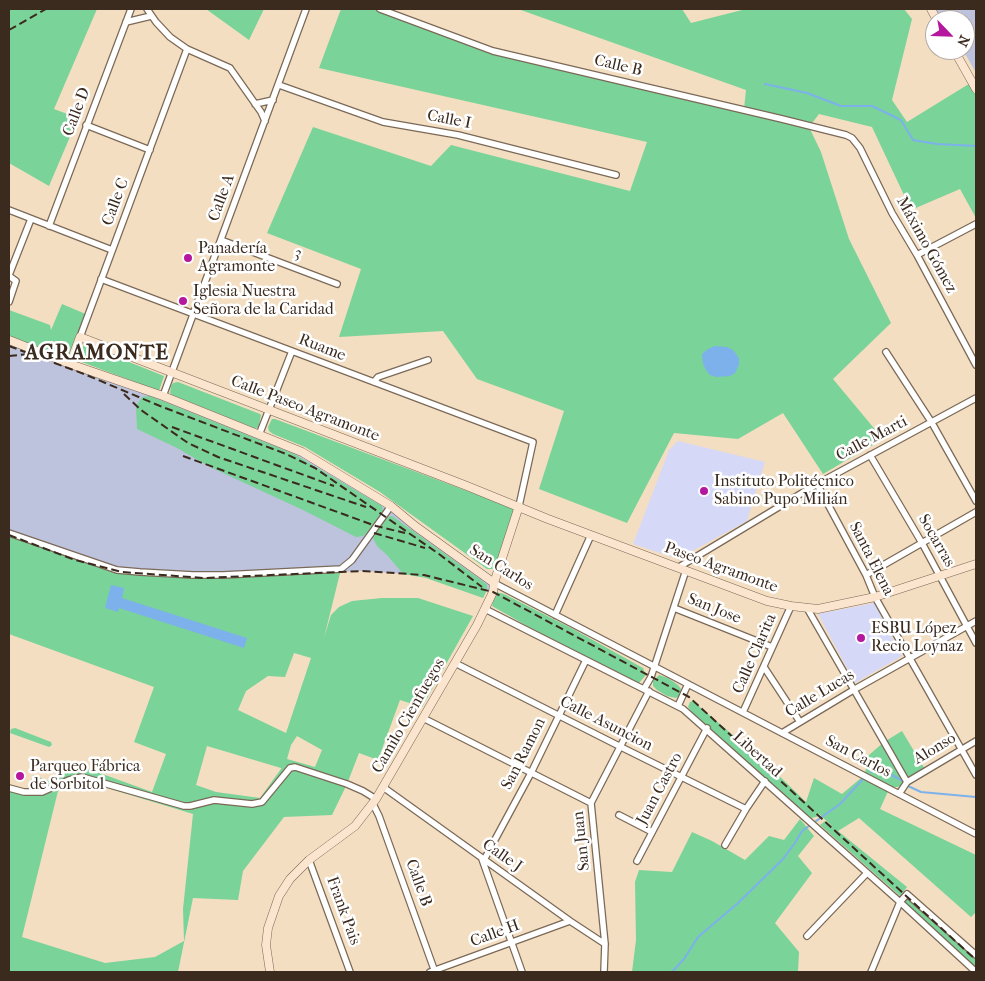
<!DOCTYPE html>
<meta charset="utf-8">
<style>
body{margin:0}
#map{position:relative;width:985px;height:981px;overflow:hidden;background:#f3dec1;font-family:"IM FELL French Canon",serif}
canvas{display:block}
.frame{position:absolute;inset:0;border:10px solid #3b2a1e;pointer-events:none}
.north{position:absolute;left:925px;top:10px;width:50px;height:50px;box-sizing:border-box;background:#fff;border:1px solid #b1aaa5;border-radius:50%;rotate:114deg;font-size:14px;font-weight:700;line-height:20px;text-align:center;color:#3b2a1e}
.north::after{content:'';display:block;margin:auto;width:18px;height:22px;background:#b5179e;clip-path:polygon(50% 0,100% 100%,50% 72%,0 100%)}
</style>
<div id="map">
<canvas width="985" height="981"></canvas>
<div class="frame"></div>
<div class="north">N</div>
</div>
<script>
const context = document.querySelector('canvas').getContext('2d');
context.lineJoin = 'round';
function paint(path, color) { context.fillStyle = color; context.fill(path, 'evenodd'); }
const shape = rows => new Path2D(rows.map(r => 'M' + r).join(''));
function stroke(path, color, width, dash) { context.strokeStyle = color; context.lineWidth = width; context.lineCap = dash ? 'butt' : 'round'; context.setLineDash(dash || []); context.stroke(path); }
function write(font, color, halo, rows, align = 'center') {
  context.font = font + ' "IM FELL French Canon",serif'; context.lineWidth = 5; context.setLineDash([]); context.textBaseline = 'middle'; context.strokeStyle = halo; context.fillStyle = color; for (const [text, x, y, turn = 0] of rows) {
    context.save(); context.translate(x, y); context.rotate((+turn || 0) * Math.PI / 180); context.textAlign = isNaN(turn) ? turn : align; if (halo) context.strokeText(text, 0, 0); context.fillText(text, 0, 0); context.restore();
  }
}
paint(shape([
 [678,441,765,462,747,521,678,559,633,544,669,450],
 [874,603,902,656,855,683,818,614]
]), '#d6d8f8');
paint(shape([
 [931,9,976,9,976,73,963,50,965,50,965,20,946,19,937,20],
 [9,340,302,452,379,498,494,583,493,592,424,575,362,571,204,578,122,572,9,530]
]), '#bec3dd');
paint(shape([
 [9,9,97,9,54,109,78,118,49,186,9,163],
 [206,9,264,9,249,40],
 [341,9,380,9,493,51,744,109,746,90,518,9,682,9,691,23,746,9,904,9,912,19,892,100,907,122,972,82,976,89,976,218,960,189,911,210,872,127,819,114,809,127,821,152,849,239,891,323,833,379,883,439,823,474,783,413,738,439,674,433,627,523,539,489,564,411,477,379,443,331,339,337,361,269,267,233,313,127,431,166,451,145,630,191,647,142,319,68],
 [62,304,88,315,70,364,9,340,9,310,50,325,51,330],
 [84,344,164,376,159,391,79,361],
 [178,382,260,414,261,415,259,425,257,428,254,428,172,395,170,393,171,386,173,383],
 [150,396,294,454,382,506,383,511,371,529,363,536,356,537,303,510,210,467,177,448,137,429,136,406,142,397],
 [272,419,275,419,510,507,514,509,513,512,495,569,487,569,380,492,305,447,273,434,269,431,268,427],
 [392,516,481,580,487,585,487,590,483,598,426,578,403,574,387,555,377,546,373,538,376,533,387,517],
 [9,533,122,572,204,578,341,569,324,638,331,615,339,607,352,601,382,598,418,598,473,616,422,707,400,700,378,760,359,753,347,784,332,815,284,817,243,871,238,900,193,898,178,972,9,972,9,784,27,791,33,775,55,783,64,760,152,792,166,754,134,742,154,687,9,634],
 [294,653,311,658,286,733,238,710,246,691,268,676,285,677],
 [297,736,322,750,315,767,287,759,291,745],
 [207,746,281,768,281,769,260,798,216,792,196,785],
 [84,781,193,814,183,909,184,941,155,957,105,963,22,937,58,791],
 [496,592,504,594,573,629,643,668,646,675,639,683,529,627,492,606],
 [659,675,668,678,678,685,681,689,681,694,676,698,667,696,657,690,653,686,653,681],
 [693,701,769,766,806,802,814,778,842,794,861,778,887,785,865,773,869,755,884,742,902,731,926,771,898,787,890,787,880,809,976,855,976,912,971,917,859,818,838,831,907,887,900,896,820,825,825,821,832,826,818,813,820,816,811,818,694,715,688,707,690,702],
 [15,728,51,742,52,745,49,747,10,733,11,729],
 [800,819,814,836,798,856,812,873,775,923,799,952,798,972,632,972,636,940,635,882,639,870,672,872,692,832,712,841,745,860,769,836,784,840],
 [905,896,976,955,976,972,900,902]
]), '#7ad398');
paint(shape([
 [715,346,727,347,733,350,739,358,739,365,735,373,730,376,716,377,710,375,706,370,703,364,702,354,708,349],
 [111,585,124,588,122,598,247,638,244,648,119,608,118,612,105,608]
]), '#7db1eb');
stroke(shape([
 [765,84,807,93,841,106,872,106,901,120,913,140,937,144,976,146],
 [871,772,880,769,905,782],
 [908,786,921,792,976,797],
 [672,972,684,959,698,937,737,904,783,859,795,843,802,831,840,804,863,779]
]), '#7db1eb', 2);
const street = shape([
 [147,9,156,22,170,37,187,49,230,68,261,112,265,121],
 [380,9,493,51,782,119,846,135,852,138,860,148,892,213,917,255,976,365],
 [126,22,151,16],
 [279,85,383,122,458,135,616,175],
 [255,104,273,100],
 [86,125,150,150],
 [9,210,112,250],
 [49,226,131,9],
 [221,240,337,284],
 [917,255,976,224],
 [9,275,31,219],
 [9,276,16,281,9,302],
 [101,279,533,442,519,506],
 [80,337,187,49],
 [886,352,932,423,976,501],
 [374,382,378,377,428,360],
 [163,396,306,9],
 [259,435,292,351],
 [870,455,922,543,976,643],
 [817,484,866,575,875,597,976,775],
 [9,533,117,570,140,572,193,575,223,575,341,569,352,560,391,506],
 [679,567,817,484,976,398],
 [866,575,976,512],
 [494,583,976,834],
 [674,608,772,647],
 [807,608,907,782],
 [485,609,683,709,900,902,976,972],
 [555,615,591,535],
 [455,663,621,747,746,809],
 [764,667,800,722],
 [644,689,651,677,686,570],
 [678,706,688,684],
 [743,712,791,606],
 [423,718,591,803],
 [782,733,855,689,976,621],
 [383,787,570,921,605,944],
 [9,788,24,792,42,792,69,780,82,777,184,806,190,806,214,800,252,804,262,802,290,768,295,767,347,784,363,791,376,799],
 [899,794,907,782,976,741],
 [373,804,379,816,435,972],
 [619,815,652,832],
 [725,845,746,809,765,781],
 [482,859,522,972],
 [309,860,350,972],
 [484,860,531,773,586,660],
 [637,861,707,728],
 [807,936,867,873],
 [430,972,570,921],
 [604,972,605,944,591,803,649,691],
 [871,972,900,902,907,894,976,955]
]);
const secondary = shape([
 [931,9,937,20],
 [954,50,976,89],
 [9,340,70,364,163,396,302,452,391,506,415,526,494,583],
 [70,364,80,337,467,486,548,519,767,601,791,606,818,609,875,597,976,564],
 [270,972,266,945,268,928,279,896,290,879,309,860,355,826,376,799,477,625,493,592,494,583,519,506]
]);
stroke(street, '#7b6957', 8);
stroke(secondary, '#7b6957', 9);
stroke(street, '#fff', 5.5);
stroke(secondary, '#fce5cf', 8);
stroke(shape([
 [9,30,46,9],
 [9,346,84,374,160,406,286,454,315,468,439,554,482,587],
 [9,356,28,354],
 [124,394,141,410,188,443,218,457,366,507],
 [172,427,334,486],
 [183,456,376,526,405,533],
 [374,533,425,548],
 [9,535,75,560,122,572,204,578,362,571,424,575,493,592,689,697,976,960]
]), '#3b2a1e', 2, [8, 4]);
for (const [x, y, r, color] of [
 [188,258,5,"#b5179e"],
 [183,301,5,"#b5179e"],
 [704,491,5,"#b5179e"],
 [861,638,5,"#b5179e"],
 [20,776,5,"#b5179e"]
]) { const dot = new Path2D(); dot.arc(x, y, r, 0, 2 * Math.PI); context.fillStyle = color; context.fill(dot); stroke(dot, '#fff', 2); }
write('16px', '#3b2a1e', '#fff', [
 ["Calle B",618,66,13],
 ["Calle D",77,112,-69],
 ["Calle I",449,120,11],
 ["Calle A",222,198,-70],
 ["Calle C",116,202,-70],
 ["Máximo Gómez",926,245,61],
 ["3",298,254,20],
 ["Ruame",322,348,21],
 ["Calle Paseo Agramonte",305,409,21],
 ["Calle Marti",872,439,-28],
 ["Socarras",936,541,60],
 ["Santa Elena",871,559,63],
 ["San Carlos",501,568,32],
 ["Paseo Agramonte",721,568,20],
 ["San Jose",714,609,22],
 ["Calle Clarita",755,654,-66],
 ["Calle Lucas",820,694,-31],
 ["Camilo Cienfuegos",409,716,-60],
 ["Calle Asuncion",606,724,27],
 ["Alonso",935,749,-31],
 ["San Ramon",524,754,-63],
 ["Libertad",757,755,42],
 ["San Carlos",858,757,28],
 ["Juan Castro",660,789,-62],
 ["San Juan",582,841,-96],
 ["Calle J",502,856,35],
 ["Calle B",418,883,70],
 ["Frank Pais",343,911,70],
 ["Calle H",495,934,-20]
]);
write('16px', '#3b2a1e', '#fff', [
 ["Panadería",198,249],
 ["Agramonte",198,267],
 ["Iglesia Nuestra",193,292],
 ["Señora de la Caridad",193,310],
 ["Instituto Politécnico",714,482],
 ["Sabino Pupo Milián",714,500],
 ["ESBU López",871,629],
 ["Recio Loynaz",871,647],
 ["Parqueo Fábrica",30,767],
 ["de Sorbitol",30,785]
], 'left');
context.letterSpacing = '1px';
write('bold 21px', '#3b2a1e', '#fff', [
 ["AGRAMONTE",97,354]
]);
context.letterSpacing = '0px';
</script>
